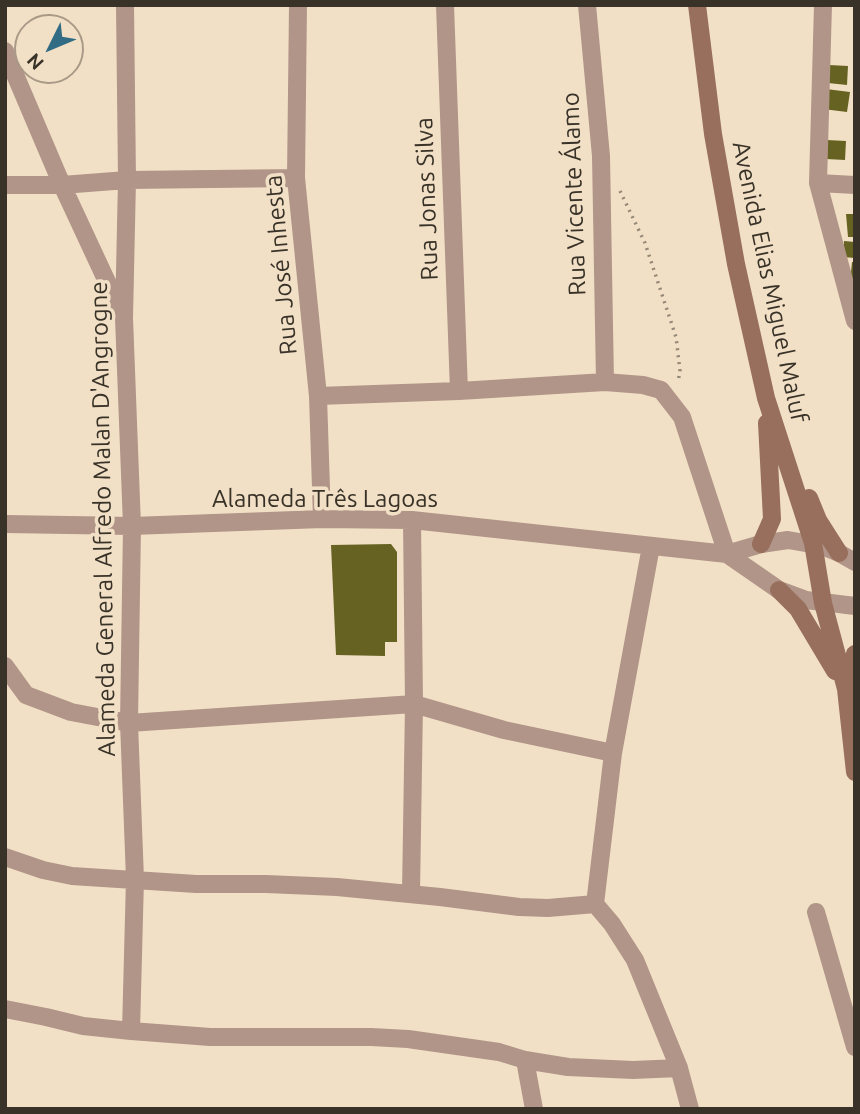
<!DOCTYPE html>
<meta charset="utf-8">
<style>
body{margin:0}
#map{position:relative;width:860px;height:1114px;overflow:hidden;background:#f2e0c6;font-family:Ubuntu,sans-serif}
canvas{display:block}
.frame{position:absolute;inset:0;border:7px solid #393228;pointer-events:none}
.north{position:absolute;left:14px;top:14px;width:70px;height:70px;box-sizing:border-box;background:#f2e0c6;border:2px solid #a89a87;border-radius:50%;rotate:227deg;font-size:19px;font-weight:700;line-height:28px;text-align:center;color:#393228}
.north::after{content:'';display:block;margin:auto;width:24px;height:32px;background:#316b84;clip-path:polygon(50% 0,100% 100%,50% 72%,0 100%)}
</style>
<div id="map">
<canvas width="860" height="1114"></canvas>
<div class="frame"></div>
<div class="north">N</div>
</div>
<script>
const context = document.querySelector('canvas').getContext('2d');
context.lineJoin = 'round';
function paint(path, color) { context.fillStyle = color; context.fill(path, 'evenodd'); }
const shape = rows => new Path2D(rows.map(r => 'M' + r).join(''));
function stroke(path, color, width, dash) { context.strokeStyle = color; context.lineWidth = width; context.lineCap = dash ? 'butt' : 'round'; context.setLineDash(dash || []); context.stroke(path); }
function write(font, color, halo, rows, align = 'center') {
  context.font = font + ' Ubuntu,sans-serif'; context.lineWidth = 7; context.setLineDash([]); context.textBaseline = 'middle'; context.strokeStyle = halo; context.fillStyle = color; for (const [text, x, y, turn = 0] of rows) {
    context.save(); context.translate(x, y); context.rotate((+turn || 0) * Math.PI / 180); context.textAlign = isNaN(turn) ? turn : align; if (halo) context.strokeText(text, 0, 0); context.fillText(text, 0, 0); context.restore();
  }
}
paint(shape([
 [829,65,848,66,847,85,828,83],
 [826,89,850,92,847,112,823,109],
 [827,140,846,141,845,160,826,159],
 [846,214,855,214,855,237,848,237],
 [844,241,855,242,855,258,843,257],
 [852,262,855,262,855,283,850,282],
 [391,544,397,552,397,642,385,642,385,656,336,655,331,545]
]), '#666221');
stroke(shape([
 [620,191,645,243,676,337,680,371,678,382]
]), '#948876', 3.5, [2, 5]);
stroke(shape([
 [125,5,127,180,124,318,132,526,129,723,135,879,131,1031],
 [298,5,296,178,318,396,322,519],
 [445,5,459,391],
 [587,5,601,156,605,382],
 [823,5,818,183,855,321],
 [5,51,62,185,122,314],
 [818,183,855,185],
 [5,185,62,185,127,180,296,178],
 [318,396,459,391,605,382,643,385,661,390,682,417,727,554],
 [5,524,132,526,322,519,412,520,727,554,761,544,788,540,822,546,839,553,855,562],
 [727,554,779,590,806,600,855,606],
 [5,666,26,695,71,712,129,723,414,704,504,730,613,753],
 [5,857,43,870,72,876,196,884,266,884,337,887,440,897,519,907,548,908,595,904],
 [411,893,414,704,412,520],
 [595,904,613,753,651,546],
 [595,904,612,924,635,960,679,1068,690,1109],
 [816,912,855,1047],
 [5,1009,46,1017,83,1026,131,1031,210,1037,371,1037,408,1039,499,1052,525,1060,568,1067,633,1070,679,1068],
 [525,1060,534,1109]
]), '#b19588', 18);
stroke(shape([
 [697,5,713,134,736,264,766,398,813,543,823,603,846,689,855,772],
 [809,498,818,520,839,553],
 [761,544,772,519,767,423],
 [779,590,798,609,835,671],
 [847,685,855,654]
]), '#986f5d', 18);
write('24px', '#393228', '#f2e0c6', [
 ["Rua Vicente Álamo",574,194,-92],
 ["Rua Jonas Silva",427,199,-92],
 ["Rua José Inhesta",281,265,-95],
 ["Avenida Elias Miguel Maluf",770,282,78],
 ["Alameda Três Lagoas",325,499],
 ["Alameda General Alfredo Malan D'Angrogne",103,519,-91]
]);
</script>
